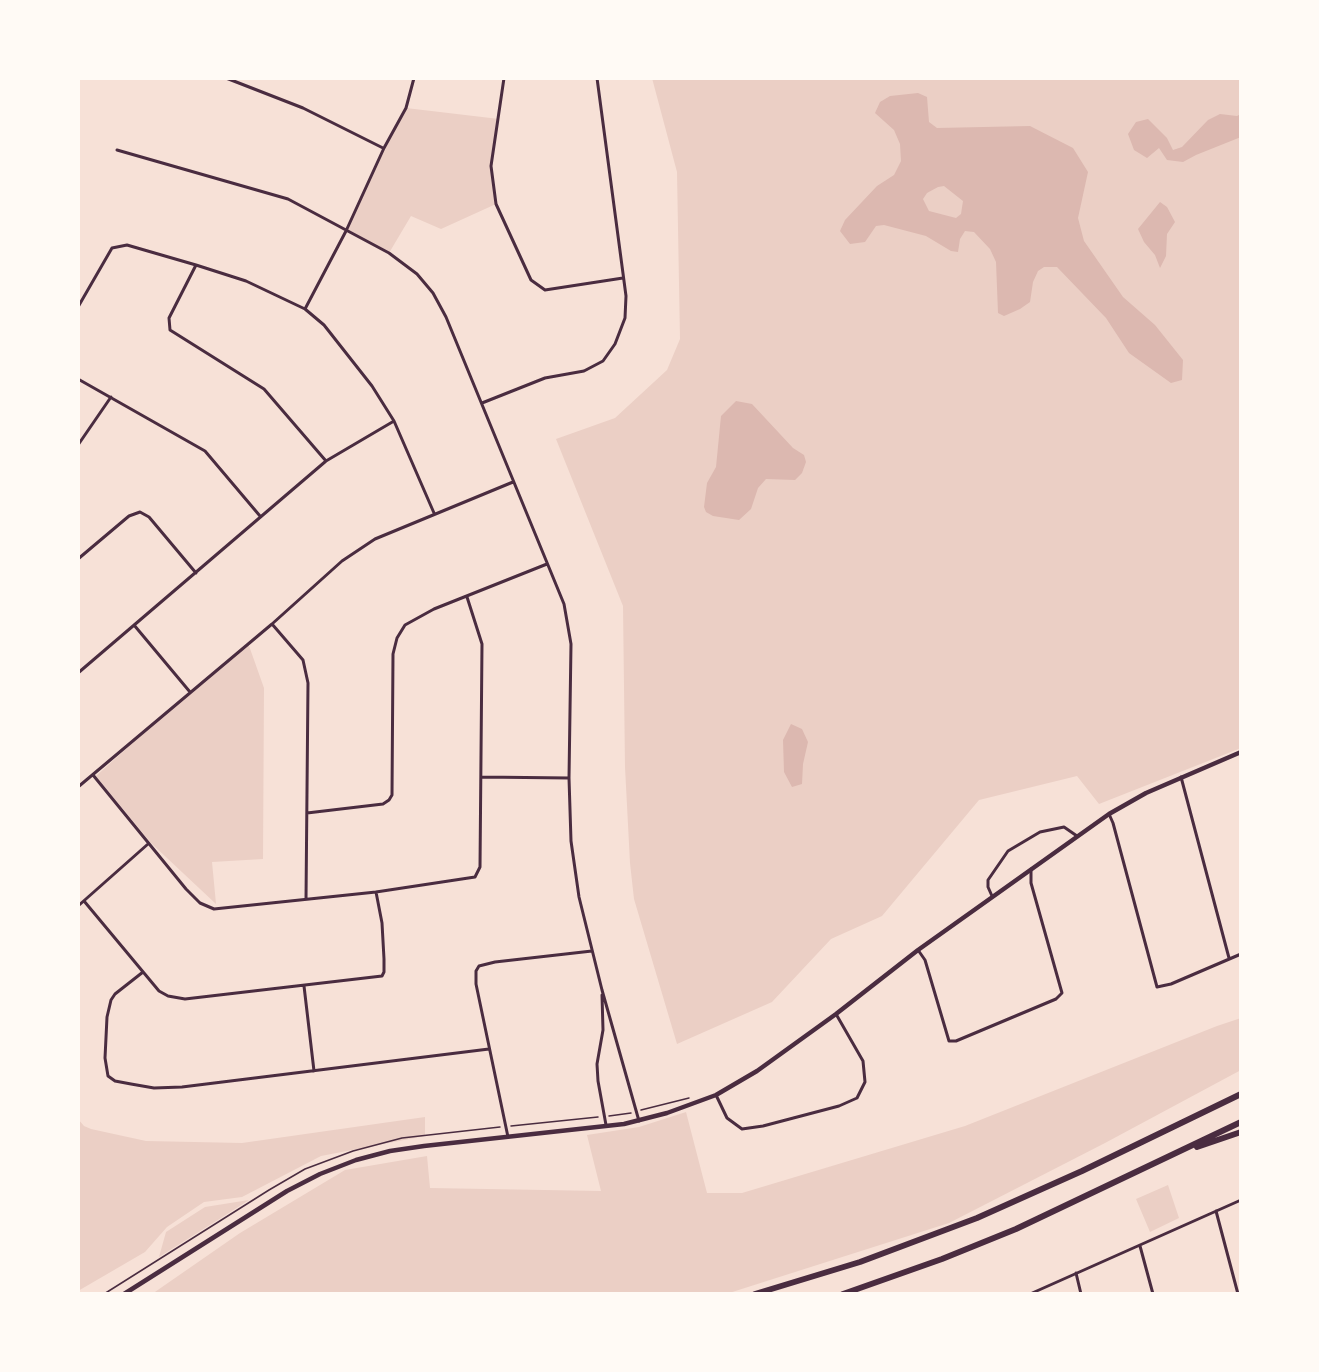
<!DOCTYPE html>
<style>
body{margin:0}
#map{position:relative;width:1319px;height:1372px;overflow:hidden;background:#f7e1d7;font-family:"Golos Text",sans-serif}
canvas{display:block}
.frame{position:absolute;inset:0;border:80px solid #fffaf5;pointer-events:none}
</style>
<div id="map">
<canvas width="1319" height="1372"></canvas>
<div class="frame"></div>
</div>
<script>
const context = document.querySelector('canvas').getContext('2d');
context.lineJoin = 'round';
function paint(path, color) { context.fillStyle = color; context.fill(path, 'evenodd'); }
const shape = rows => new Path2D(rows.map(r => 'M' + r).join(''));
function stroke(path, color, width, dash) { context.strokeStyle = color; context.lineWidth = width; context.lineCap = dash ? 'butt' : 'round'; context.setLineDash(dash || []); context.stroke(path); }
paint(shape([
 [652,78,1241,78,1241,748,1099,804,1077,776,979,800,882,916,831,939,772,1002,677,1044,634,899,630,863,625,767,623,606,556,439,615,418,667,370,680,339,677,172],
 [406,108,499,119,491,166,496,204,441,229,411,216,389,253,346,231,384,148],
 [248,643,264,688,263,859,212,862,216,904,151,843,96,776,194,688],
 [1241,1018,1241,1070,1105,1143,949,1223,726,1294,152,1294,240,1233,345,1170,427,1156,430,1188,601,1191,587,1135,639,1127,686,1112,707,1193,742,1193,965,1126,1217,1026],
 [425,1117,425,1136,321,1156,242,1197,204,1202,167,1227,145,1252,78,1291,78,1119,84,1126,91,1129,146,1141,242,1143],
 [1168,1185,1179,1218,1150,1232,1136,1199],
 [249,1200,221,1218,159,1257,166,1232,205,1207]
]), '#ebcfc5');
paint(shape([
 [918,93,927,97,929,122,937,128,1030,126,1073,148,1088,172,1078,218,1084,241,1123,297,1155,325,1183,360,1182,380,1171,383,1129,353,1106,318,1057,267,1044,267,1038,271,1033,282,1030,302,1020,309,1004,316,998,313,996,262,990,249,974,232,965,231,960,239,958,252,951,251,926,236,884,225,876,226,865,242,850,244,840,231,845,220,877,186,894,175,901,161,900,144,894,130,875,113,880,102,890,96],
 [944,186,963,201,961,214,956,218,929,211,923,199,927,193,938,187],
 [1220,114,1237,116,1241,114,1241,137,1196,155,1183,162,1167,160,1159,148,1147,158,1134,150,1128,134,1136,122,1148,119,1167,138,1173,150,1182,147,1208,120],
 [1160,202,1167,207,1175,222,1167,234,1166,256,1160,268,1155,255,1144,242,1138,229],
 [736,401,752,404,793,448,804,455,806,462,802,473,795,480,766,479,758,488,751,509,739,520,713,516,706,512,704,507,707,483,716,467,721,416],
 [791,724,802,729,808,742,803,764,802,784,792,787,784,772,783,740]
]), '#dcb8b0');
stroke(shape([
 [641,1110,689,1098],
 [609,1116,631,1113],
 [511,1126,598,1117],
 [104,1294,269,1190,305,1169,353,1151,402,1138,500,1127]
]), '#4a2c40', 1.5);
stroke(shape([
 [226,78,303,108,383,148],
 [504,78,491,166,496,204,531,280,545,290,623,278],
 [117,150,288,199,389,253,417,274,433,293,446,317,564,604,571,644,569,778,571,841,579,897,602,990,639,1121],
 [196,265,169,318,170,330,264,389,326,461],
 [78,307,112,248,127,245,196,265,246,281,305,309,324,325,372,386,394,421,434,513],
 [305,309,346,231,384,148,406,108,414,78],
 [78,379,205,451,260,516],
 [482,403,545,378,584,371,603,361,615,344,625,318,626,296,597,78],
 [78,445,111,397],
 [78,559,129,516,140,512,149,517,196,573],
 [272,624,303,660,308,683,306,899],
 [134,625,190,692],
 [78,673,326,461,394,421],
 [93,775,186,889,200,903,214,909,376,892,475,877,480,867,482,644,467,597],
 [481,777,569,778],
 [1181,777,1229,958],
 [78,787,272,624,342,561,375,539,513,482],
 [307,813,383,804,389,800,392,795,393,654,397,638,405,625,434,609,547,564],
 [1109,814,1113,823,1157,987,1171,984,1241,954],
 [992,896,988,887,988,880,1008,851,1040,832,1064,827,1077,836],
 [84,901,159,991,168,996,185,999,382,976,384,972,384,959,382,923,376,892],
 [78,906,148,844],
 [918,950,925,960,949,1041,956,1041,1056,999,1062,993,1031,883,1031,869],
 [143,972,115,994,111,1000,107,1017,105,1058,108,1076,115,1081,131,1084,154,1088,182,1087,489,1049],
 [304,986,314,1071],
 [602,995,603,1030,597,1064,598,1081,606,1125],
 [716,1095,727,1118,742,1129,763,1126,839,1106,857,1098,865,1082,863,1061,836,1014],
 [508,1137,476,984,476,971,479,966,495,962,592,951],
 [1216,1211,1238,1294],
 [1140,1246,1153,1294],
 [1076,1273,1081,1294],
 [1030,1294,1241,1200]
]), '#4a2c40', 3);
stroke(shape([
 [124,1294,287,1191,320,1174,356,1160,390,1151,424,1146,624,1124,667,1113,716,1095,757,1071,836,1014,918,950,1109,814,1146,793,1241,752]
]), '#4a2c40', 4.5);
stroke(shape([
 [1197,1147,1241,1132],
 [755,1294,860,1262,977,1218,1082,1171,1241,1094],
 [843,1294,942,1259,1016,1229,1241,1122]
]), '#4a2c40', 6);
</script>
